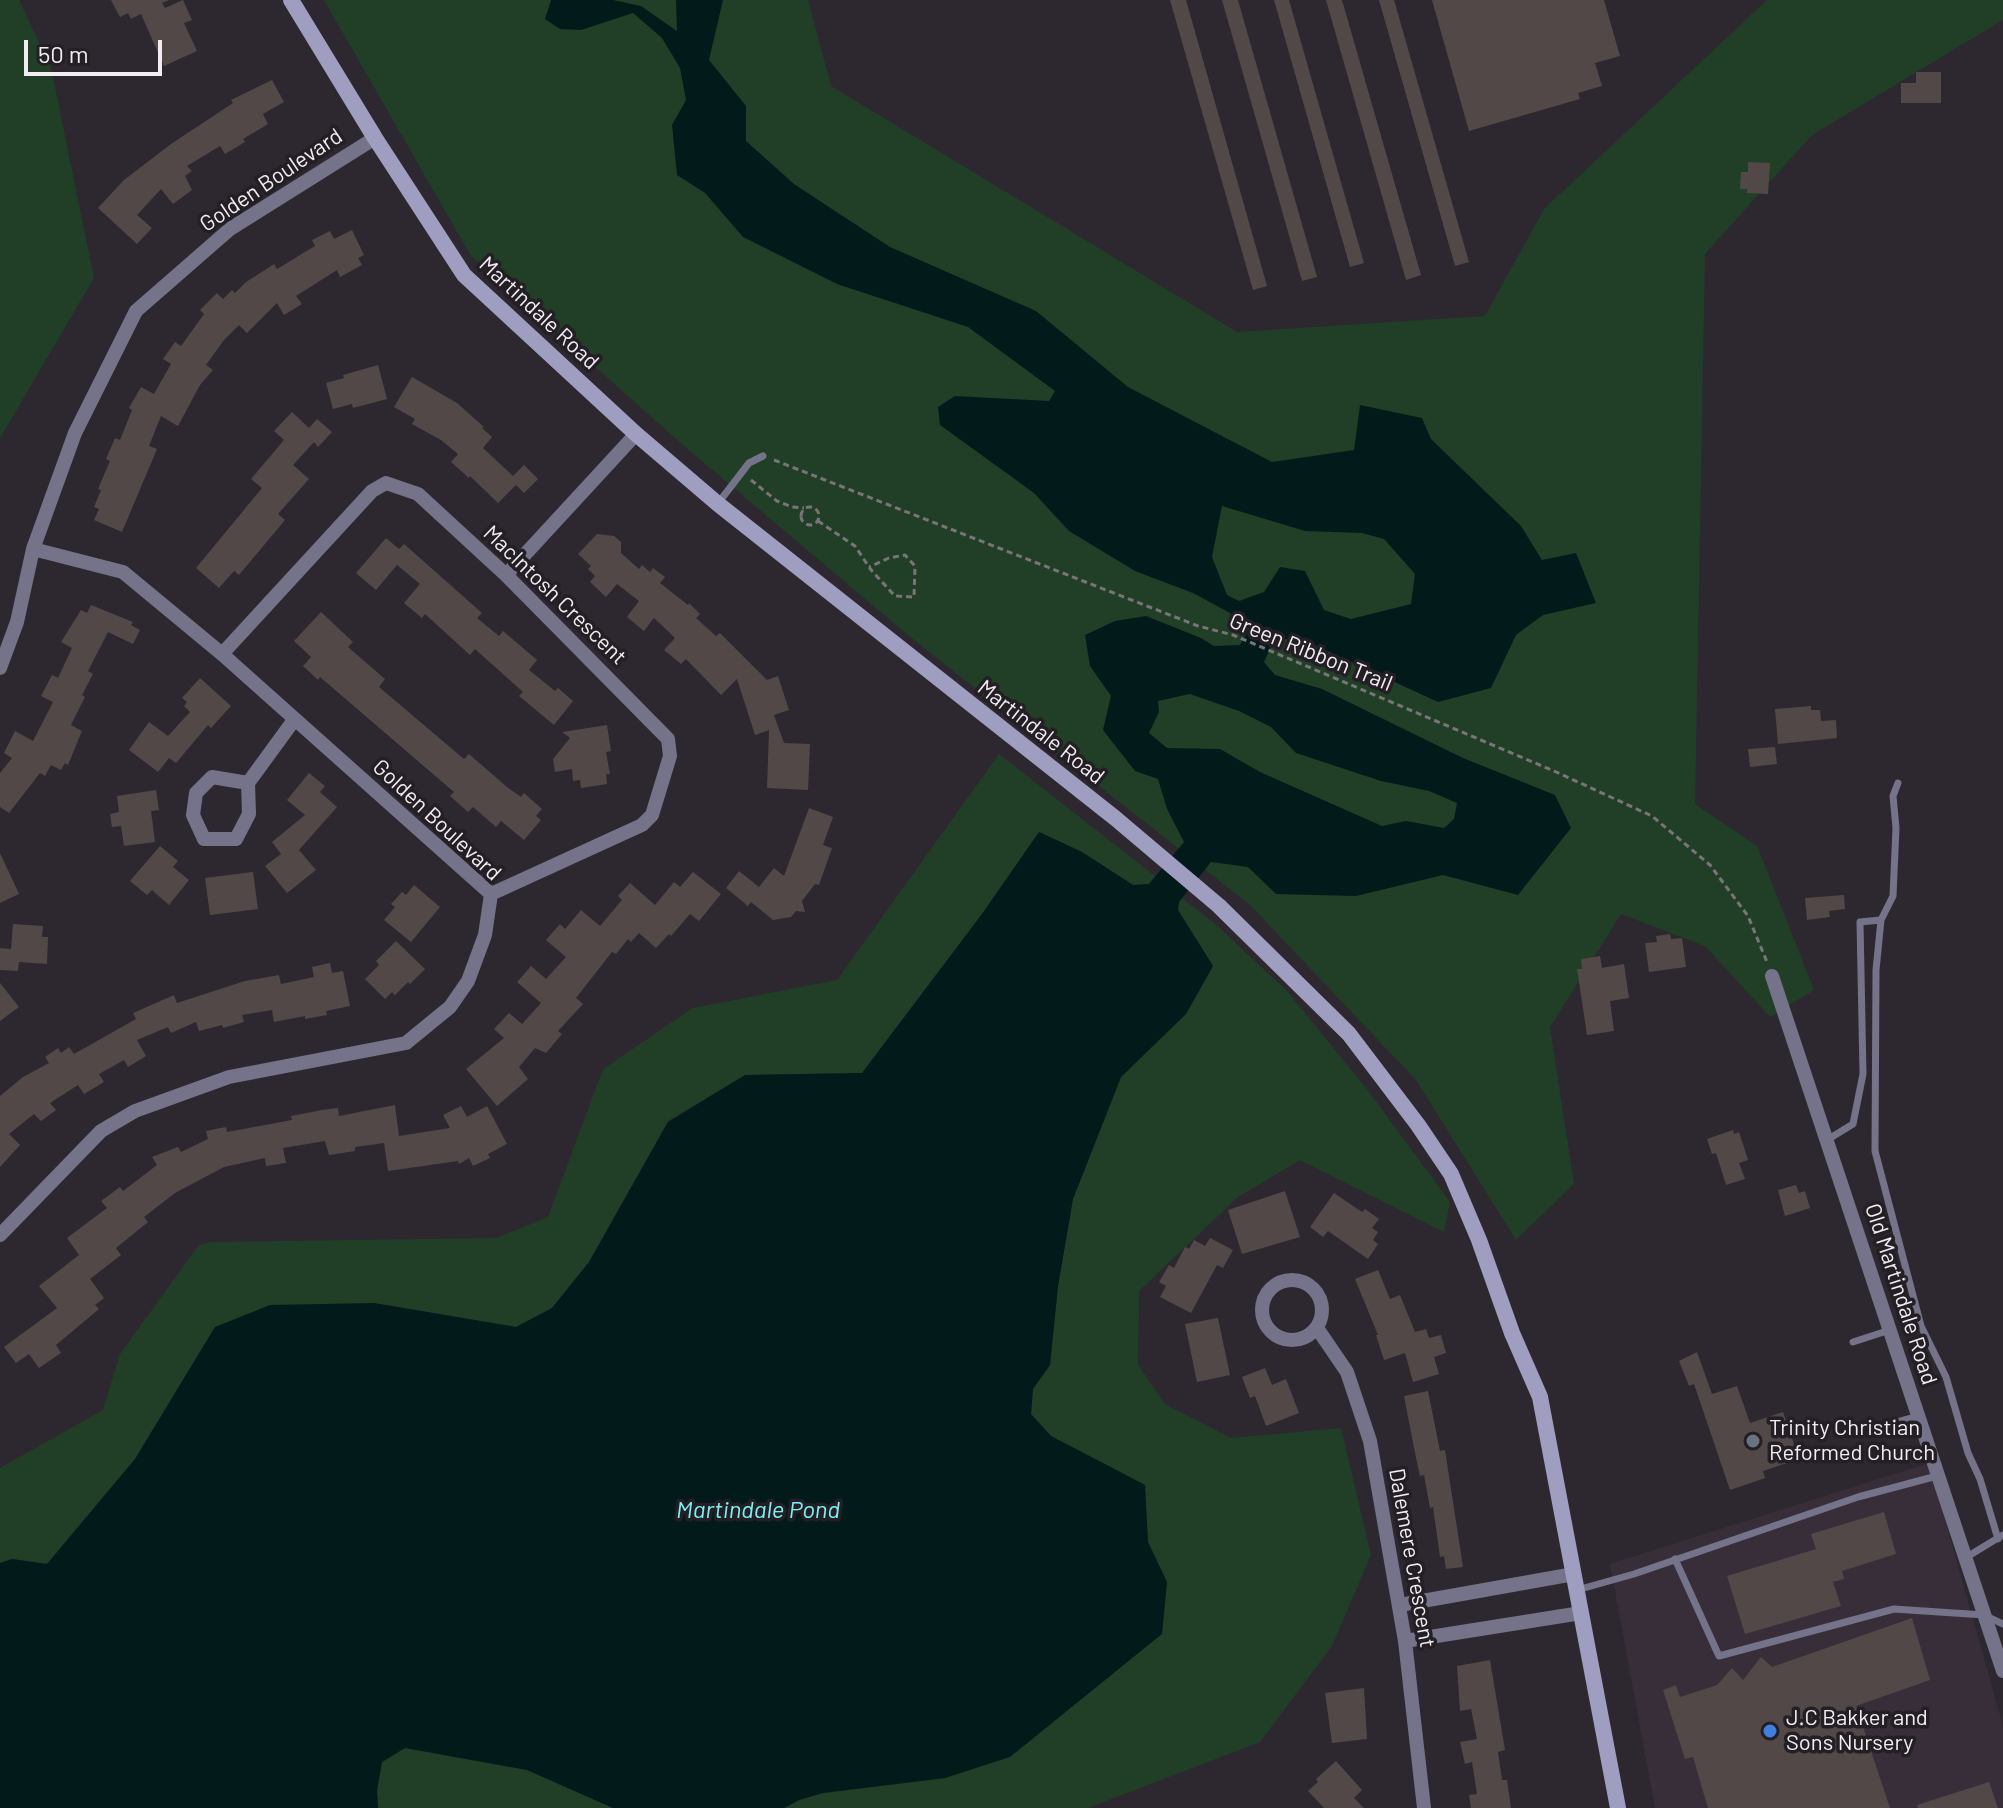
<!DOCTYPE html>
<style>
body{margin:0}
#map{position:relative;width:2003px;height:1808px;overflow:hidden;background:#2d282f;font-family:Barlow,sans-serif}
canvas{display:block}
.scale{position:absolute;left:24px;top:40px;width:138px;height:36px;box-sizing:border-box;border:4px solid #f1edf2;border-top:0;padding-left:10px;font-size:24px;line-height:28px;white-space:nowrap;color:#f1edf2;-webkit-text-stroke:6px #231f25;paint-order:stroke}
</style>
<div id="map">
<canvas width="2003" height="1808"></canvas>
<div class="scale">50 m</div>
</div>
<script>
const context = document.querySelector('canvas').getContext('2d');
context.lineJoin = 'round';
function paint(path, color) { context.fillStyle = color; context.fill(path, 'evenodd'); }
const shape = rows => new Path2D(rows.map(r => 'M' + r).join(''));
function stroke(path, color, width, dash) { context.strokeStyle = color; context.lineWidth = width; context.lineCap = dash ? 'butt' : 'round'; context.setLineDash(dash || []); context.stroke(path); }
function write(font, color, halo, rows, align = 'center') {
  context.font = font + ' Barlow,sans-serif'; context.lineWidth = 7; context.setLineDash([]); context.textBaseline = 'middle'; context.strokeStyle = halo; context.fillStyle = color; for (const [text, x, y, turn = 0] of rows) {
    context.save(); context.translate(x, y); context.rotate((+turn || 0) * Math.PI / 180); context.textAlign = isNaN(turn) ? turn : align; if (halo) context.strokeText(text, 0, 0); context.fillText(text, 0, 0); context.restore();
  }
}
paint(shape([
 [1929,1463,2003,1726,2003,1808,1655,1808,1610,1564]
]), '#372e3a');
paint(shape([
 [0,0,19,0,51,68,94,278,0,438],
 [324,0,808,0,831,86,1237,332,1485,316,1544,209,1767,0,2003,0,2003,20,1812,135,1705,254,1695,804,1757,846,1814,990,1770,1017,1705,946,1621,914,1550,1027,1574,1184,1516,1240,1416,1080,1250,905,909,636,684,446,471,256],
 [999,754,1155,876,1149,884,1133,885,1082,852,1039,832,982,914,862,1073,745,1075,668,1121,589,1262,552,1308,516,1327,374,1303,215,1327,135,1459,47,1564,12,1559,0,1563,0,1468,103,1410,120,1354,198,1246,210,1242,496,1238,548,1217,603,1069,693,1008,837,980],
 [1182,898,1213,922,1287,991,1366,1088,1450,1202,1444,1232,1300,1160,1238,1197,1139,1291,1138,1365,1165,1404,1231,1438,1341,1428,1371,1555,1332,1646,1260,1742,1088,1808,785,1808,799,1800,824,1793,945,1778,1103,1679,1162,1634,1167,1582,1148,1542,1145,1485,1051,1436,1031,1414,1033,1389,1050,1365,1058,1286,1073,1199,1121,1077,1186,1014,1213,966,1178,910,1178,902],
 [405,1748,527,1770,613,1808,378,1808,377,1790,382,1762]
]), '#213f26');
paint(shape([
 [551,0,613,0,641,6,677,31,676,0,723,0,709,60,746,106,746,141,794,184,890,247,1036,311,1128,387,1272,462,1354,450,1360,405,1422,418,1431,439,1521,526,1542,560,1576,553,1596,603,1543,615,1516,635,1491,688,1438,702,1297,637,1273,642,1264,662,1275,675,1322,689,1463,758,1555,795,1571,828,1518,895,1443,875,1356,896,1276,894,1248,867,1211,862,1179,902,1178,910,1213,966,1186,1014,1121,1077,1073,1199,1058,1286,1050,1365,1033,1389,1031,1414,1051,1436,1145,1485,1148,1542,1167,1582,1162,1634,1010,1757,945,1778,823,1793,799,1800,784,1808,613,1808,527,1770,405,1748,382,1762,377,1790,378,1808,0,1808,0,1563,12,1559,47,1564,135,1459,215,1327,270,1305,374,1303,516,1327,552,1308,589,1262,668,1122,745,1075,862,1073,982,914,1039,832,1082,852,1133,885,1149,884,1184,842,1167,809,1158,779,1135,771,1103,730,1111,696,1090,666,1085,635,1115,621,1146,616,1201,638,1214,646,1240,645,1249,629,1230,613,1193,593,1135,571,1069,531,1034,493,940,425,938,407,955,396,1049,401,1055,391,968,327,837,284,743,237,705,193,677,175,672,125,686,100,680,68,662,38,633,13,581,30,560,29,545,19],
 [1222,506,1305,531,1362,533,1384,539,1415,574,1411,604,1351,619,1324,610,1305,571,1280,567,1264,592,1239,601,1227,595,1212,557],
 [1190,694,1239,711,1271,727,1296,753,1381,781,1429,791,1457,803,1454,819,1444,828,1406,821,1382,826,1260,772,1220,749,1167,748,1149,733,1159,712,1158,701]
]), '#031a1b');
paint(shape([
 [111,0,169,0,162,3,165,8,183,0,192,20,184,23,197,51,164,66,141,14,131,19,128,13,120,17],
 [1170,0,1186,0,1267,286,1253,290],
 [1222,0,1238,0,1317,277,1302,281],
 [1274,0,1289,0,1364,263,1350,267],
 [1326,0,1342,0,1421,275,1406,280],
 [1379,0,1394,0,1469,262,1455,266],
 [1432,0,1604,0,1620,56,1595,63,1602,86,1578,93,1580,99,1469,131],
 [1916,72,1941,72,1941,103,1901,103,1901,83,1916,83],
 [272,80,284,102,263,114,268,124,243,139,245,142,225,154,220,146,187,166,192,171,185,176,192,190,173,204,161,189,137,215,152,228,137,244,98,208,124,180,171,144,233,103,231,100],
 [1748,162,1770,163,1768,194,1747,193,1747,189,1740,189,1741,172,1748,172],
 [352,230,364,255,358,258,362,265,340,277,337,270,296,296,302,304,284,315,277,303,247,333,239,325,224,340,206,365,213,370,200,385,178,426,161,416,149,446,157,449,122,532,94,520,99,509,94,507,101,490,98,489,110,461,106,459,115,438,120,440,132,410,129,408,141,387,154,394,171,364,163,359,175,342,181,346,204,314,200,310,217,293,223,299,232,290,235,293,246,282,274,264,277,269,315,246,312,240,330,231,334,239],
 [378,365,387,399,353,408,352,404,333,409,326,383,344,378,343,375],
 [412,377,457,403,484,427,482,428,492,437,483,448,513,476,524,465,538,479,524,493,516,485,498,503,470,476,469,478,451,462,458,454,441,440,412,424,415,419,394,407],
 [292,412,309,428,317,419,332,432,318,447,314,442,293,465,309,479,278,514,285,520,239,575,234,571,219,588,196,568,262,488,251,479,284,440,274,431],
 [597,534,614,536,621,542,621,553,639,569,642,565,650,572,653,568,665,577,660,583,688,605,689,603,700,614,696,618,716,636,720,633,767,680,778,676,789,710,774,715,784,743,810,744,808,790,767,788,769,730,755,735,737,679,721,695,686,659,681,664,664,650,675,638,654,618,644,631,627,617,639,601,617,584,606,597,590,582,595,576,588,569,591,566,578,554],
 [386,538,399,549,404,544,482,613,477,618,499,636,503,631,537,660,529,670,555,691,558,688,573,701,554,725,519,696,523,692,475,649,470,655,425,614,422,618,404,603,420,584,397,565,376,590,356,573],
 [91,605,133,622,131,625,140,630,133,644,108,632,88,671,93,674,82,695,85,697,71,725,82,731,68,765,65,763,61,770,51,765,45,776,40,773,9,813,0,807,0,773,12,758,4,753,15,731,33,741,53,702,41,696,52,675,58,678,72,648,61,642,81,610,87,613],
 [321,612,353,642,348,647,385,679,379,687,464,759,469,754,507,787,521,797,524,793,542,809,536,816,541,820,524,840,501,821,496,827,473,807,468,812,450,796,454,792,320,677,318,680,303,666,311,657,294,641],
 [200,678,231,706,211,728,208,725,176,763,169,758,158,772,129,750,149,722,168,736,190,712,184,706,187,702,182,698],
 [1811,706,1811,710,1820,710,1821,721,1836,720,1837,738,1778,744,1775,709],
 [607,725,611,751,606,752,610,774,606,774,607,784,581,788,580,780,573,781,572,769,555,772,553,759,570,738,562,732],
 [1775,747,1777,764,1750,767,1748,749],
 [309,773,325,786,320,792,337,807,299,850,316,870,287,893,265,866,281,854,272,842,305,815,287,800],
 [156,790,159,810,151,811,155,842,124,846,121,826,112,827,110,814,119,812,117,796],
 [809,808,833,817,823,845,832,848,819,885,815,884,802,901,805,912,796,911,791,917,773,920,751,902,748,906,726,888,739,871,759,887,774,868,784,876],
 [160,846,178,861,173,867,189,880,169,905,152,890,147,895,130,881],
 [0,853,19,894,0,903],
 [253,872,258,909,210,915,205,878],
 [693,872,721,894,699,921,690,914,671,936,669,934,656,948,639,933,631,942,628,939,616,954,612,952,576,998,583,1004,558,1031,562,1034,546,1053,535,1048,519,1067,528,1079,497,1106,466,1069,504,1038,494,1029,509,1013,522,1024,541,1003,517,982,531,966,546,979,566,957,546,940,560,924,565,929,581,910,600,926,622,900,618,896,630,883,655,905,674,882,680,887],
 [414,885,440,907,411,942,384,920,395,907,391,904,402,892,406,895],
 [1844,895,1845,909,1829,911,1830,917,1807,920,1805,898],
 [13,924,43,926,42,937,48,937,47,964,19,962,18,971,0,970,0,948,11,949],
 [1670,934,1671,939,1682,938,1686,967,1649,972,1645,943,1657,942,1656,936],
 [396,941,425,969,410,984,408,982,395,995,392,992,385,999,365,979,379,965,376,961],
 [1600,956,1602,968,1624,964,1629,998,1610,1001,1614,1031,1587,1035,1577,969,1582,969,1581,959],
 [330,963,332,973,343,971,350,1006,326,1011,327,1015,305,1019,305,1016,274,1022,272,1010,242,1015,244,1022,223,1028,222,1025,199,1031,196,1022,171,1033,168,1027,137,1040,146,1056,128,1067,124,1060,99,1074,104,1082,84,1094,78,1085,50,1103,56,1110,41,1121,34,1114,9,1134,20,1145,0,1167,0,1096,23,1077,49,1063,45,1057,58,1048,61,1053,69,1047,74,1054,136,1019,133,1013,174,995,177,1003,245,981,279,975,281,984,314,977,312,967],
 [0,983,19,1007,0,1021],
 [395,1105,399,1136,450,1128,443,1115,461,1106,467,1117,487,1106,507,1144,488,1154,490,1158,473,1166,469,1158,459,1164,458,1161,388,1171,384,1143,355,1147,355,1151,329,1155,325,1141,283,1148,286,1163,266,1166,265,1158,224,1167,175,1193,144,1217,148,1222,116,1248,121,1255,90,1279,104,1298,95,1305,99,1309,56,1345,61,1353,39,1368,29,1354,16,1363,4,1347,57,1308,39,1286,79,1255,67,1238,107,1208,101,1201,120,1187,123,1191,157,1165,152,1157,178,1147,181,1152,208,1139,206,1131,226,1127,227,1132,292,1120,291,1116,322,1110,338,1108,339,1116],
 [1733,1130,1734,1134,1739,1132,1748,1160,1739,1163,1745,1179,1726,1185,1716,1153,1712,1154,1707,1139],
 [1796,1185,1799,1193,1805,1191,1810,1208,1785,1216,1778,1190],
 [1285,1191,1300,1237,1242,1254,1228,1210],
 [1334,1193,1362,1212,1365,1209,1379,1219,1372,1228,1378,1232,1373,1240,1378,1244,1368,1259,1328,1231,1323,1237,1310,1227],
 [1210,1238,1233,1250,1223,1268,1217,1265,1191,1313,1160,1297,1166,1286,1159,1282,1169,1265,1174,1268,1185,1247,1189,1249,1194,1240,1205,1246],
 [1378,1270,1390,1299,1400,1295,1415,1332,1426,1329,1429,1338,1441,1335,1446,1353,1434,1357,1439,1374,1413,1382,1405,1353,1384,1360,1376,1335,1378,1335,1355,1279],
 [1218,1318,1230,1375,1197,1382,1185,1324],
 [1697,1352,1712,1394,1737,1386,1750,1423,1783,1412,1799,1459,1763,1471,1765,1478,1730,1490,1694,1384,1689,1386,1679,1361],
 [1265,1368,1272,1385,1286,1379,1299,1413,1266,1426,1255,1396,1250,1398,1242,1377],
 [1428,1391,1440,1451,1445,1450,1463,1567,1446,1569,1444,1556,1440,1557,1433,1507,1430,1508,1424,1475,1420,1476,1414,1448,1404,1396],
 [1884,1512,1896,1554,1842,1571,1844,1579,1833,1582,1841,1606,1745,1634,1727,1576,1816,1549,1811,1534],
 [1912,1618,1930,1680,1856,1706,1890,1808,1708,1808,1693,1757,1685,1759,1663,1690,1676,1685,1680,1697,1717,1685,1732,1668,1743,1680,1761,1657,1772,1667],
 [1490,1660,1505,1750,1498,1752,1502,1780,1507,1780,1511,1808,1471,1808,1469,1795,1477,1794,1472,1762,1465,1764,1460,1742,1477,1739,1471,1709,1460,1711,1457,1666],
 [1364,1688,1367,1739,1332,1743,1325,1693],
 [1336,1761,1362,1790,1354,1798,1364,1808,1324,1808,1308,1791,1318,1782,1316,1779],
 [1989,1782,1998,1808,1918,1808,1917,1805]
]), '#524847');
stroke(shape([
 [774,460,1198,626,1233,635,1554,771,1652,816,1710,865,1748,916,1767,962],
 [751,480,777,501,792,507,804,508],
 '801 516a9 9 0 1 1 18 0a9 9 0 1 1-18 0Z',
 [818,521,855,546,869,567,872,571,895,596,914,597,915,566,905,555,889,558,869,567]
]), '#79747a', 3, [6, 4]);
stroke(shape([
 [719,502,749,463,763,456],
 [1898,783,1893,796,1896,828,1893,896,1881,920,1876,970,1875,1151,1921,1326,1946,1377,1968,1453,1980,1479,1998,1539],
 [1827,1140,1853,1124,1863,1074,1860,922,1881,920],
 [1853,1342,1890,1330],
 [1886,1425,1918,1416],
 [1965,1558,2003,1535],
 [1675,1559,1719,1656,1894,1609,1984,1615,2003,1624],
 [1577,1590,1634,1574,1858,1497,1937,1476]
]), '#74738a', 7);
stroke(shape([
 [33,549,123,572,222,654,491,894],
 [506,575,636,434],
 [222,654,372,491,386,483,418,494,506,575,668,739,670,756,652,815,642,825,491,894],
 [0,668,17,622,33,549,75,433,136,311,230,229,375,138],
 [248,783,212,777,196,793,193,815,204,839,236,839,249,814,248,783,294,720],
 [1772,976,2003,1671],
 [0,1235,101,1131,135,1111,229,1077,406,1043,450,1007,468,981,485,935,491,894],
 '1262 1310a30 30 0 1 1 60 0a30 30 0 1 1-60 0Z',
 [1317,1328,1347,1372,1370,1441,1405,1641,1424,1808],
 [1400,1605,1574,1574],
 [1405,1641,1581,1613]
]), '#74738a', 14);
stroke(shape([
 [291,0,375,138,464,275,636,434,718,504,1115,818,1219,906,1349,1034,1418,1125,1451,1174,1479,1240,1512,1333,1540,1397,1618,1808]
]), '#9f9dc0', 16);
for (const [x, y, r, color] of [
 [1753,1441,8,"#6b7280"],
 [1770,1731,8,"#3f7fe0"]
]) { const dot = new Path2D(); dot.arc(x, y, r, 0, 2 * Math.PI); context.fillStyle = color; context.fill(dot); stroke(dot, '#231f25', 3); }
write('22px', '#f1edf2', '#231f25', [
 ["Golden Boulevard",271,180,-34],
 ["Martindale Road",539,313,43],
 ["MacIntosh Crescent",555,595,44],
 ["Green Ribbon Trail",1311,652,22],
 ["Martindale Road",1041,732,38],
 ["Golden Boulevard",437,820,43],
 ["Old Martindale Road",1901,1294,72],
 ["Dalemere Crescent",1412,1558,80]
]);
write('22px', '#f1edf2', '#231f25', [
 ["Trinity Christian",1769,1428],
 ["Reformed Church",1769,1453],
 ["J.C Bakker and",1786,1718],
 ["Sons Nursery",1786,1743]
], 'left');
write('italic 24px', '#7cf1f4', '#231f25', [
 ["Martindale Pond",758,1510]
]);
</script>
